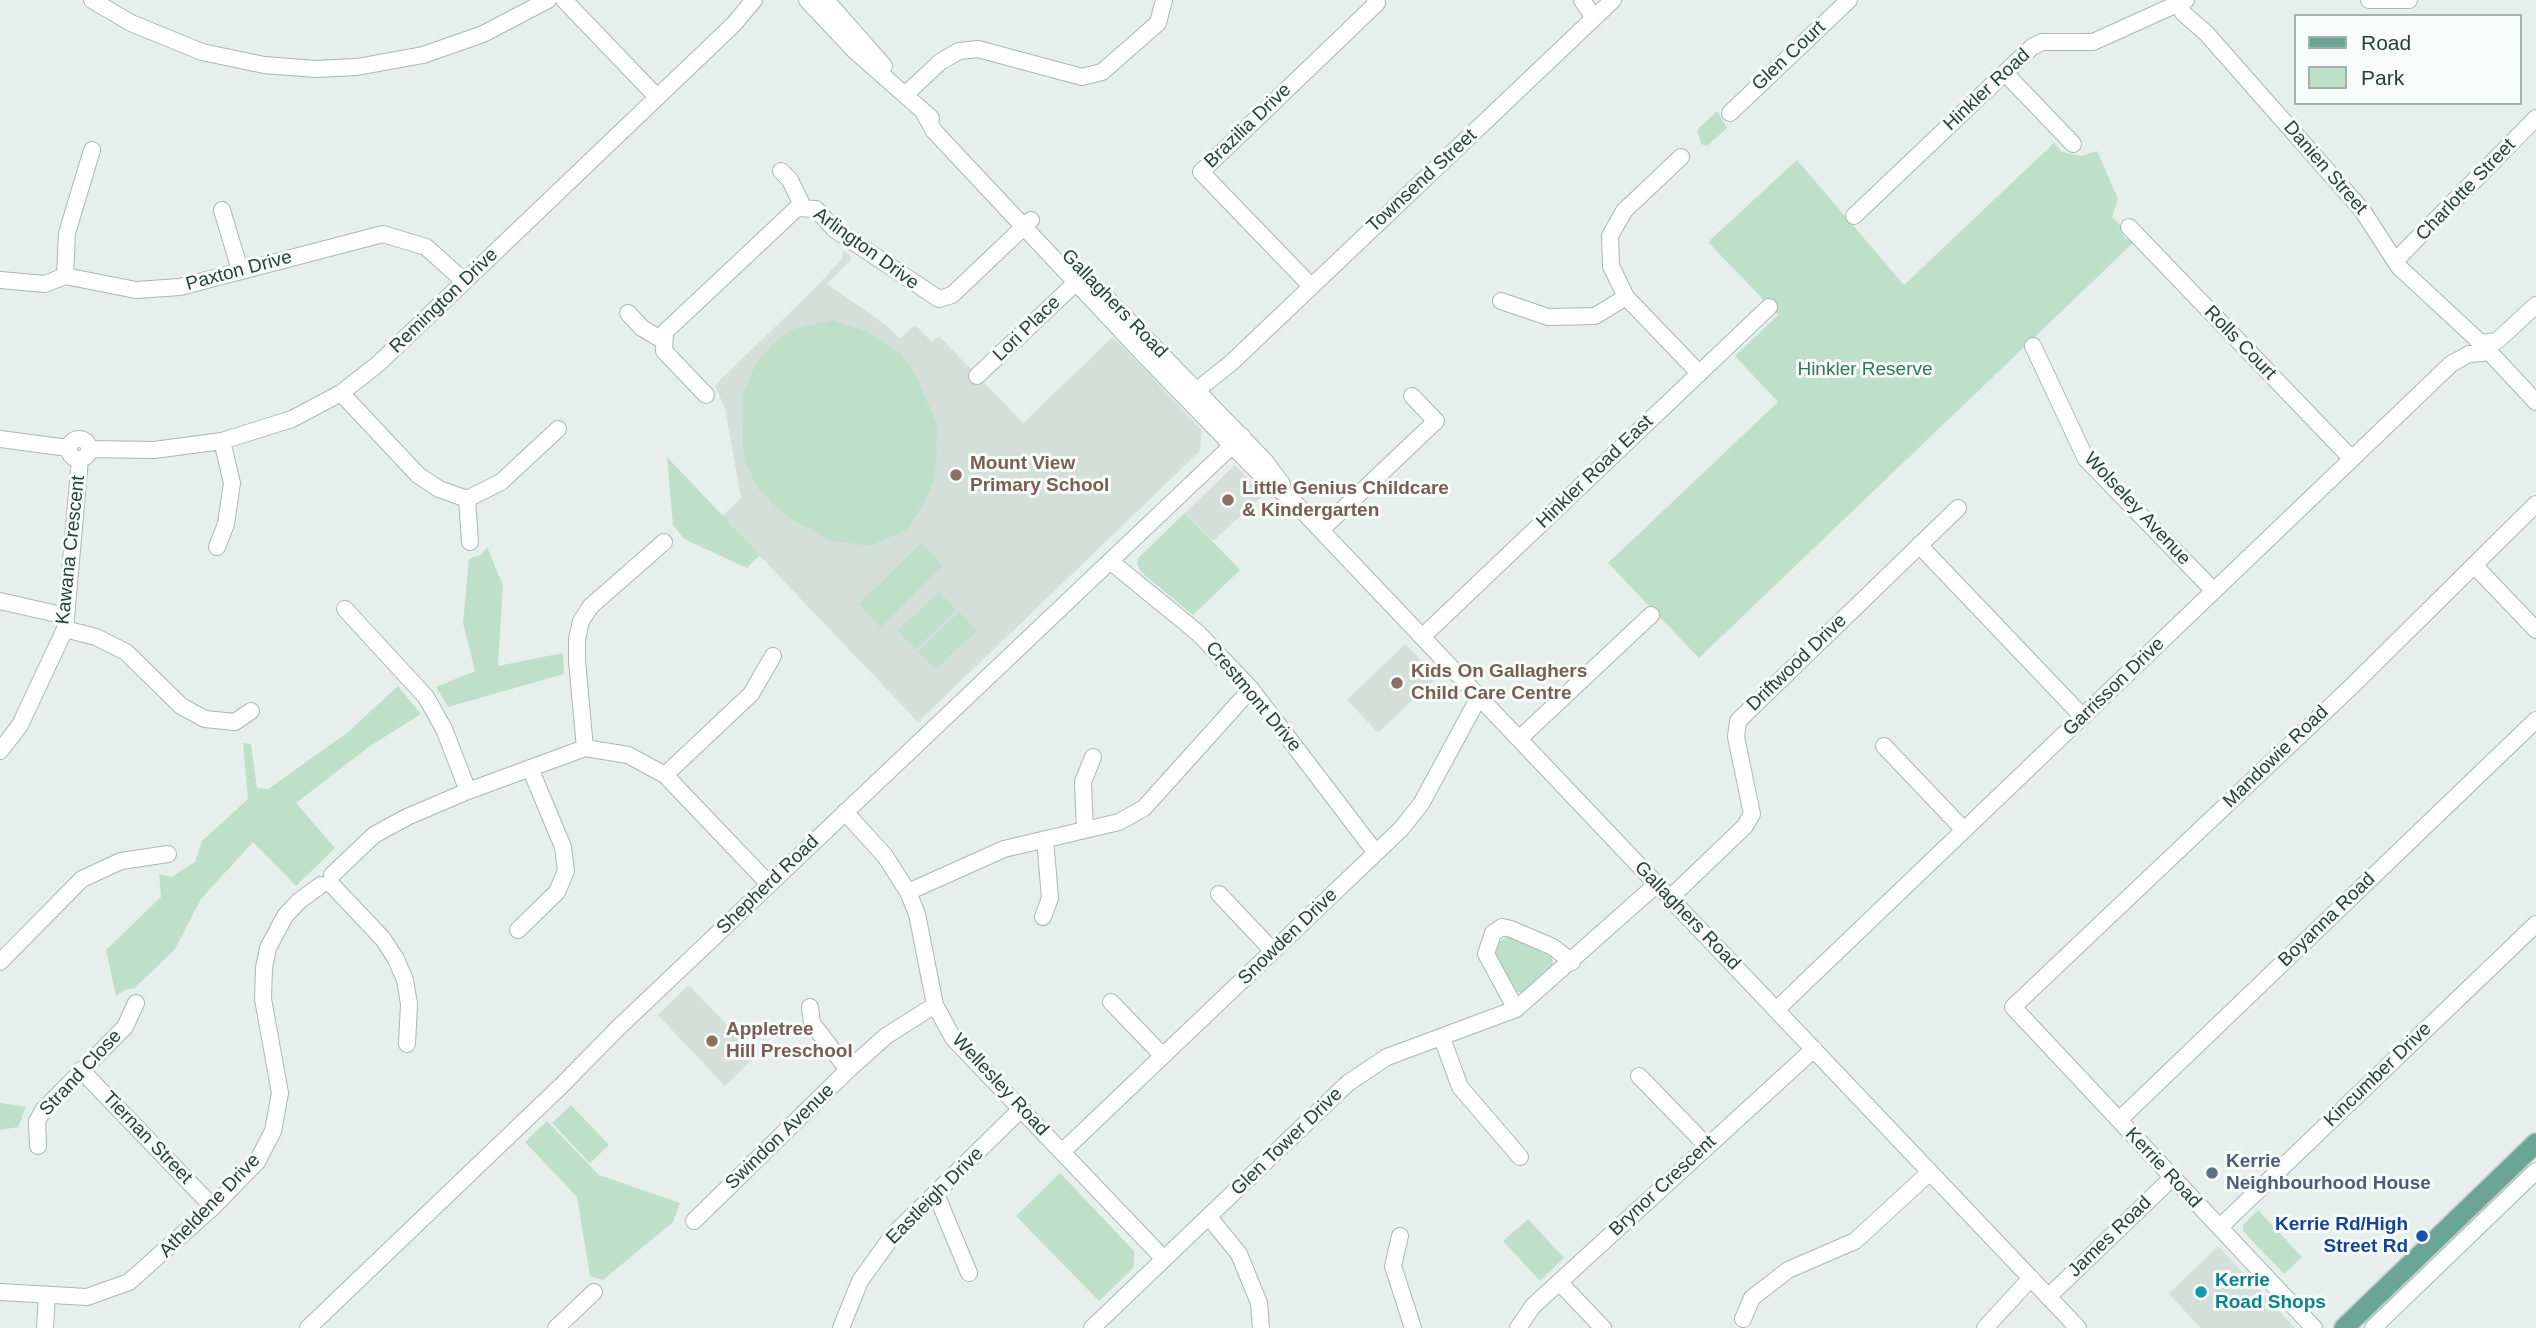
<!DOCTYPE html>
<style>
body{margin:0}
#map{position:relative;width:2536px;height:1328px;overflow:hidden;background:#e6efeb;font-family:Helvetica,sans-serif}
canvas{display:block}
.legend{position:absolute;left:2294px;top:14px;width:228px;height:91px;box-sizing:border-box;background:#f7fbf9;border:2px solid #a3b1ad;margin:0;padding:9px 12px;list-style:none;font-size:21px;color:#24423a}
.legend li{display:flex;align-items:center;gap:14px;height:35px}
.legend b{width:35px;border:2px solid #a3b1ad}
</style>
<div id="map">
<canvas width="2536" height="1328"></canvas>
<ul class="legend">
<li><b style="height:9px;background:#6aa596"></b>Road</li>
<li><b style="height:19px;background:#bfe0c8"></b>Park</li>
</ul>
</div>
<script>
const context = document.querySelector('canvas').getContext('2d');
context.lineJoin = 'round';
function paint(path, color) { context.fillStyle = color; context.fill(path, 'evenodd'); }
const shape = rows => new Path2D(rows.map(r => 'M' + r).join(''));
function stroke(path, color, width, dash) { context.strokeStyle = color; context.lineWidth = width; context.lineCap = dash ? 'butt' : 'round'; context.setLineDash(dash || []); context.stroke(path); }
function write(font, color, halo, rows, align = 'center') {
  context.font = font + ' Helvetica,sans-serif'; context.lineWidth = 6; context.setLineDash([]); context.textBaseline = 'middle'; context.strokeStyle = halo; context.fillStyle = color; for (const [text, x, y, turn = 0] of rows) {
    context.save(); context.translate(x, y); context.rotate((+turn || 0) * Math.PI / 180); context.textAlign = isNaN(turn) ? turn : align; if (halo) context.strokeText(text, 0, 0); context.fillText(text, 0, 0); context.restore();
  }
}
paint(shape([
 [843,250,852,258,827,284,886,325,900,339,915,325,932,342,939,336,1023,423,1113,337,1202,430,1200,451,918,722,722,516,741,498,725,409,715,385,810,293,842,259],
 [1235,465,1263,495,1213,541,1185,513],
 [1405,644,1437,677,1378,733,1347,700],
 [689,985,756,1056,725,1086,658,1015],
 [2218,1246,2295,1328,2201,1328,2169,1294]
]), '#d4dfda');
paint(shape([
 [1717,111,1727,128,1707,146,1701,144,1697,130],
 [2054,143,2062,152,2081,156,2097,151,2118,199,2112,217,2120,225,2124,238,2134,242,1699,658,1608,563,1778,402,1735,356,1778,315,1708,242,1797,160,1904,285],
 [833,320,867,332,898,352,913,369,937,424,936,464,933,483,923,505,906,530,870,546,828,540,788,517,758,489,746,463,743,447,742,396,756,363,781,337,794,329],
 [667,457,760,555,747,568,684,539,673,525],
 [1185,513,1240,570,1193,615,1141,572,1137,564,1138,558],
 [921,543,943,566,881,627,859,604],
 [487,547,503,585,498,666,563,653,564,674,448,707,436,687,475,671,463,623,469,559,482,554],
 [939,592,956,610,915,650,897,631],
 [959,612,977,631,935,670,918,652],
 [398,686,421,714,370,746,296,803,335,848,296,886,253,842,201,899,175,949,135,988,125,990,116,996,106,950,161,897,159,874,171,877,195,862,202,841,248,799,243,743,251,744,257,788,268,789,347,733],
 [1510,936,1552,957,1553,972,1527,992,1516,992,1511,987,1493,953,1495,943],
 [0,1103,26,1107,18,1127,0,1130],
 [571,1105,609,1145,590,1163,552,1123],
 [547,1121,599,1175,680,1203,673,1222,603,1280,590,1276,577,1197,525,1142],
 [1060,1173,1134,1251,1134,1267,1099,1301,1016,1216],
 [2258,1210,2302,1257,2284,1274,2243,1231,2243,1225],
 [1528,1219,1564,1258,1540,1281,1503,1241]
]), '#bfe0c8');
const minor = shape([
 [92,0,131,23,202,52,264,65,316,69,357,67,423,55,483,34,548,0],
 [564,0,657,97],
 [807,0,855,51,931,118],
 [826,0,884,66],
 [1582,0,1594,18],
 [2369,0,2409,0],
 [2179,3,2183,13,2206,33,2362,210,2399,267,2481,343,2536,402],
 [2005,73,2073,144],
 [905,95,940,62,959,51,978,49,1082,77,1102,72,1158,23,1164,0],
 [924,113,934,131,1146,357,1256,470,1295,503,2078,1328],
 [1730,113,1849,0],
 [1681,157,1624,211,1610,236,1611,266,1626,297,1699,373],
 [781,171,790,180,803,207],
 [222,210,240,270],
 [1854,216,2032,47,2042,42,2093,42,2186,0],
 [2129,227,2351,458],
 [2395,261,2536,118],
 [65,276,67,233,92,150],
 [0,280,45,284,65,276,136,290,180,287,383,234,426,247,464,281],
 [1311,286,1201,172,1377,3,1375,0],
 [1098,289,1265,461,1282,484],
 [1501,301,1548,317,1595,316,1626,297],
 [628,313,642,328,662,340],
 [2481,343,2497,341,2536,305],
 [2033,346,2086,459,2214,591],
 [977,376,1084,275],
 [1197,390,1231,363,1613,0],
 [341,393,418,475,439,489,467,499,501,482,558,429],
 [706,395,664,351,665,332,797,208,816,209,834,229,939,299,952,295,1031,220],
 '69 449a10 10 0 1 1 20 0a10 10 0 1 1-20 0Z',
 [0,439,68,448],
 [89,449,154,450,222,441,292,419,341,393,378,364,734,24,754,0],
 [467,499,470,542],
 [1321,530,1436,421,1412,396],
 [1919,545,2083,717],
 [217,547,226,524,232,483,222,441],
 [1110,561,1198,633,1251,689,1376,853],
 [2475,566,2536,630],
 [0,601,66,616],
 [345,609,426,697,444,729,468,791],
 [65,629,96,637,126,652,181,706,205,719,235,722,251,711],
 [1422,637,1769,307],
 [1519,739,1651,615],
 [1884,746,1964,830],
 [585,748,577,661,577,639,581,621,591,606,664,542],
 [0,751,20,725,65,629,80,459],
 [665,775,751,694,773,656],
 [845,812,885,856,908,892,917,914,935,1005,953,1038,1164,1259],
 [1085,829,1083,782,1093,757],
 [332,875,374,835,407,817,468,791,585,748,628,755,665,775,769,884],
 [332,885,383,939,396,959,405,980,409,1004,407,1044],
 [908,892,1004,849,1119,822,1144,808,1251,689],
 [1219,894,1273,951],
 [1670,898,1745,826,1752,814,1736,737,1738,721,1958,508],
 [1043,917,1050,898,1045,839],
 [518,930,557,892,566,871,563,847,530,768],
 [0,962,82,879,121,861,168,854],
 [1111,1002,1163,1056],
 [810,1007,812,1023,848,1070],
 [1516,1009,1486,954,1493,933,1502,927,1511,929,1553,947,1572,962],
 [1776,1010,2451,364,2469,354,2483,353],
 [1442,1038,1460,1087,1520,1157],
 [81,1070,213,1207],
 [1639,1076,1706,1145],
 [2119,1120,2536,720],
 [38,1146,37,1121,44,1109,125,1027,136,1003],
 [1063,1151,1401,829,1421,804,1479,697],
 [936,1194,969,1273],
 [1209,1217,1239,1254,1259,1303,1261,1328],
 [694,1221,848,1070,886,1036,935,1005],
 [2220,1227,2536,924],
 [1400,1236,1393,1266,1413,1328],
 [1559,1282,1603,1328],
 [0,1292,87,1297,129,1282,213,1207,257,1162,273,1131,280,1093,263,999,264,968,268,948,285,916,299,901,321,885],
 [2048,1297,2172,1178],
 [1743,1319,1752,1298,1788,1270,1855,1241,1930,1172],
 [45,1328,47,1295],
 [308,1328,561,1086,618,1028,1242,436],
 [556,1328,594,1292],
 [841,1328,860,1281,893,1235,1022,1108],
 [1092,1328,1348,1083,1387,1057,1516,1009,1657,884],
 [1518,1328,1533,1306,1814,1049],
 [1985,1328,2031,1278],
 [2314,1328,2013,1007,2353,685,2536,504],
 [2373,1328,2536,1171]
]);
const major = shape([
 [2344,1328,2536,1143]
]);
stroke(minor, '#a8b8b2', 18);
stroke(major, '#c2cac8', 22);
stroke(minor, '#fff', 16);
stroke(major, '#6aa596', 19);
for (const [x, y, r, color] of [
 [956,475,7,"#8d6e63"],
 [1228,500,7,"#8d6e63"],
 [1397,683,7,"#8d6e63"],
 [712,1041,7,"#8d6e63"],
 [2212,1173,7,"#5c6f8a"],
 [2422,1236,7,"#1a4fb4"],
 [2201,1292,7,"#0f9aa8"]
]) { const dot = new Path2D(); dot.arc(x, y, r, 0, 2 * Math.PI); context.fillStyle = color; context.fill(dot); stroke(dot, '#f7fbf9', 2.5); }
write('19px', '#24423a', '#f7fbf9', [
 ["Glen Court",1789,56,-43],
 ["Hinkler Road",1987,90,-43],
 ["Brazilia Drive",1248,126,-44],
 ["Danien Street",2325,168,49],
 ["Townsend Street",1422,181,-43],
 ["Charlotte Street",2466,190,-46],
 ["Arlington Drive",866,249,36],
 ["Paxton Drive",239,271,-15],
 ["Remington Drive",444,301,-44],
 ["Gallaghers Road",1114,304,46],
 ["Lori Place",1027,329,-44],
 ["Rolls Court",2240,343,46],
 ["Hinkler Road East",1595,472,-44],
 ["Wolseley Avenue",2137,509,47],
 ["Kawana Crescent",71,550,-84],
 ["Driftwood Drive",1797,663,-44],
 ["Garrisson Drive",2114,687,-44],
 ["Crestmont Drive",1253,697,50],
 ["Mandowie Road",2276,757,-44],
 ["Shepherd Road",768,885,-44],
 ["Gallaghers Road",1687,916,46],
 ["Boyanna Road",2327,920,-44],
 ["Snowden Drive",1288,937,-44],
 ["Strand Close",81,1073,-47],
 ["Kincumber Drive",2378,1075,-44],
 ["Wellesley Road",1000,1085,47],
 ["Swindon Avenue",780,1137,-44],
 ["Tiernan Street",147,1138,46],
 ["Glen Tower Drive",1287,1142,-44],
 ["Kerrie Road",2163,1168,47],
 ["Brynor Crescent",1663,1186,-43],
 ["Eastleigh Drive",935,1196,-45],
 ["Atheldene Drive",210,1206,-46],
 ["James Road",2110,1237,-44]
]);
write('19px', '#2d7a4b', '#f7fbf9', [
 ["Hinkler Reserve",1865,370]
]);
write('bold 19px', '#785e54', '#f7fbf9', [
 ["Mount View",970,464],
 ["Primary School",970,486],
 ["Little Genius Childcare",1242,489],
 ["& Kindergarten",1242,511],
 ["Kids On Gallaghers",1411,672],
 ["Child Care Centre",1411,694],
 ["Appletree",726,1030],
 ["Hill Preschool",726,1052]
], 'left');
write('bold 19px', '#4e5e75', '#f7fbf9', [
 ["Kerrie",2226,1162],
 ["Neighbourhood House",2226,1184]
], 'left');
write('bold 19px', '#164399', '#f7fbf9', [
 ["Kerrie Rd/High",2408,1225],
 ["Street Rd",2408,1247]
], 'right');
write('bold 19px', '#0d838f', '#f7fbf9', [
 ["Kerrie",2215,1281],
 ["Road Shops",2215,1303]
], 'left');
</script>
